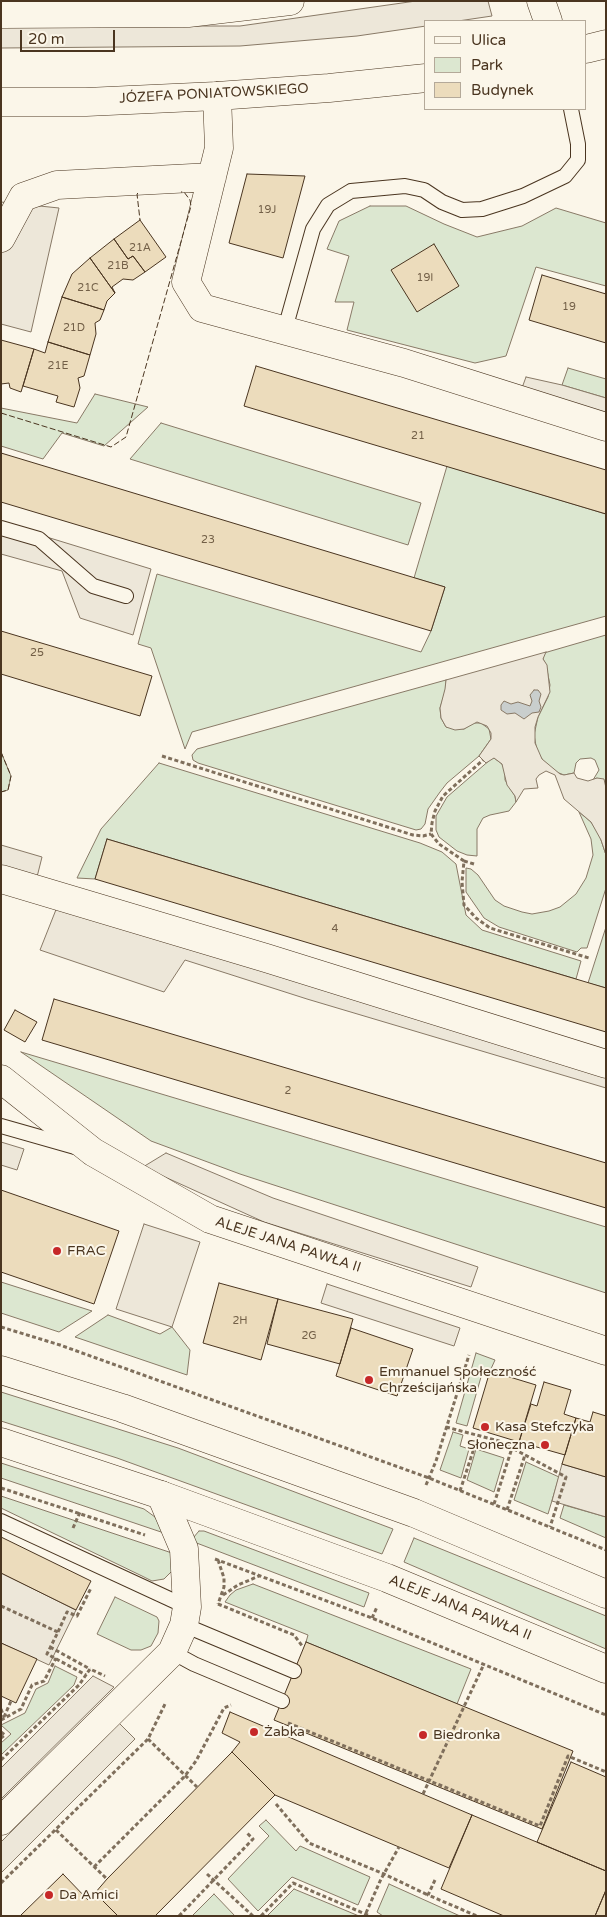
<!DOCTYPE html>
<meta charset="utf-8">
<style>
body{margin:0}
#map{position:relative;width:607px;height:1917px;overflow:hidden;background:#fbf6e9;font-family:"Varela Round",sans-serif}
canvas{display:block}
.frame{position:absolute;inset:0;border:2px solid #4a3520;pointer-events:none}
.legend{position:absolute;left:424px;top:20px;width:162px;height:90px;box-sizing:border-box;background:#fbf6e9;border:1px solid #b4a999;margin:0;padding:6px 9px;list-style:none;font-size:15px;color:#4a3520}
.legend li{display:flex;align-items:center;gap:10px;height:25px}
.legend b{width:25px;border:1px solid #b4a999}
.scale{position:absolute;left:20px;top:30px;width:95px;height:22px;box-sizing:border-box;border:2px solid #4a3520;border-top:0;padding-left:6px;font-size:15px;line-height:18px;white-space:nowrap;color:#4a3520;-webkit-text-stroke:4px #fbf6e9;paint-order:stroke}
</style>
<div id="map">
<canvas width="607" height="1917"></canvas>
<div class="frame"></div>
<ul class="legend">
<li><b style="height:6px;background:#fbf6e9"></b>Ulica</li>
<li><b style="height:14px;background:#dce7d0"></b>Park</li>
<li><b style="height:14px;background:#ecdcbc"></b>Budynek</li>
</ul>
<div class="scale">20 m</div>
</div>
<script>
const context = document.querySelector('canvas').getContext('2d');
context.lineJoin = 'round';
function paint(path, color) { context.fillStyle = color; context.fill(path, 'evenodd'); }
const shape = rows => new Path2D(rows.map(r => 'M' + r).join(''));
function stroke(path, color, width, dash) { context.strokeStyle = color; context.lineWidth = width; context.lineCap = dash ? 'butt' : 'round'; context.setLineDash(dash || []); context.stroke(path); }
function write(font, color, halo, rows, align = 'center') {
  context.font = font + ' "Varela Round",sans-serif'; context.lineWidth = 4; context.setLineDash([]); context.textBaseline = 'middle'; context.strokeStyle = halo; context.fillStyle = color; for (const [text, x, y, turn = 0] of rows) {
    context.save(); context.translate(x, y); context.rotate((+turn || 0) * Math.PI / 180); context.textAlign = isNaN(turn) ? turn : align; if (halo) context.strokeText(text, 0, 0); context.fillText(text, 0, 0); context.restore();
  }
}
const green = shape([
 [370,206,406,206,444,224,477,237,522,226,556,208,606,223,606,286,536,267,506,356,475,363,347,330,354,302,335,302,349,256,327,249,339,221,370,206],
 [568,368,606,379,606,398,562,385,568,368],
 [95,394,148,407,104,446,62,433,43,459,1,446,1,408,77,423,95,394],
 [161,423,421,503,408,545,130,459,161,423],
 [447,466,606,514,606,616,192,732,185,749,151,648,138,644,157,574,421,652,431,631,445,587,414,578,447,466],
 [606,635,606,787,605,784,597,778,593,780,599,770,595,760,591,758,580,759,576,763,574,773,564,775,554,771,542,759,537,751,534,735,538,717,548,697,550,685,546,665,543,659,544,653,606,635],
 [446,680,446,689,440,708,441,718,446,727,464,729,473,723,481,723,489,729,491,739,479,756,447,783,440,792,428,809,425,824,421,829,416,830,198,763,193,760,192,755,197,749,446,680],
 [1,752,11,776,8,790,1,792,1,752],
 [494,758,502,764,505,770,505,780,515,796,516,802,509,811,490,815,483,818,477,829,477,856,467,855,457,851,439,837,436,830,436,816,447,797,491,759,494,758],
 [159,763,420,843,442,852,456,864,466,915,482,930,581,961,576,979,107,839,95,879,77,878,101,829,159,763],
 [579,812,591,822,599,834,606,855,606,888,587,948,581,948,577,952,499,927,484,918,466,892,466,868,471,869,478,875,495,900,504,906,522,912,532,914,549,911,560,907,576,894,586,878,593,855,591,839,579,812],
 [606,927,606,988,588,983,606,927],
 [21,1052,606,1227,606,1293,240,1174,151,1141,21,1052],
 [1,1282,92,1311,59,1332,1,1313,1,1282],
 [108,1315,160,1334,172,1327,190,1350,187,1375,75,1337,108,1315],
 [476,1353,495,1360,490,1371,483,1370,467,1426,456,1423,476,1353],
 [1,1392,178,1448,393,1529,382,1554,117,1458,1,1421,1,1392],
 [453,1432,463,1435,460,1446,469,1449,461,1478,440,1470,453,1432],
 [476,1449,504,1458,494,1492,467,1480,476,1449],
 [526,1462,559,1477,548,1514,514,1500,526,1462],
 [1,1463,144,1509,155,1517,164,1533,1,1478,1,1463],
 [1,1496,172,1553,172,1571,164,1579,152,1581,142,1576,1,1508,1,1496],
 [564,1505,606,1517,606,1538,560,1518,564,1505],
 [199,1531,204,1531,369,1593,364,1607,194,1542,193,1538,199,1531],
 [414,1538,606,1616,606,1649,404,1562,414,1538],
 [253,1584,471,1669,457,1704,306,1642,308,1635,225,1602,230,1595,236,1590,253,1584],
 [115,1597,157,1617,159,1621,158,1633,151,1646,141,1650,131,1650,97,1634,115,1597],
 [55,1666,77,1677,74,1685,1,1755,1,1743,11,1734,1,1725,25,1713,36,1689,48,1683,55,1666],
 [266,1820,296,1851,300,1846,370,1877,358,1905,292,1877,258,1911,228,1879,269,1836,259,1826,266,1820],
 [389,1884,460,1916,383,1916,377,1912,389,1884],
 [294,1889,359,1916,267,1916,294,1889],
 [214,1894,235,1916,192,1916,214,1894]
]);
paint(green, '#dce7d0');
stroke(green, '#887966', 1);
const parking = shape([
 [416,1,488,1,492,16,458,21,426,21,426,26,357,36,240,46,1,48,1,26,240,26,416,1],
 [1,202,59,208,31,332,1,324,1,202],
 [526,377,562,385,606,398,606,426,518,399,526,377],
 [1,523,151,569,133,635,80,618,62,571,1,554,1,523],
 [546,652,543,659,547,665,550,692,538,717,535,727,535,743,542,759,560,774,564,775,574,773,577,778,588,781,597,778,604,779,606,788,606,855,601,840,591,822,564,799,555,775,546,771,539,775,536,779,538,788,524,789,516,802,515,796,507,785,502,764,494,758,486,763,479,756,491,739,491,733,487,726,477,722,464,729,455,730,446,727,441,718,440,708,445,689,446,680,546,652],
 [1,845,42,857,36,881,1,870,1,845],
 [61,897,606,1066,606,1088,307,999,185,960,164,992,40,950,61,897],
 [1,1142,24,1149,17,1170,1,1165,1,1142],
 [166,1153,273,1198,478,1267,471,1287,264,1222,143,1167,166,1153],
 [144,1224,200,1242,172,1327,116,1309,144,1224],
 [327,1284,460,1328,454,1346,321,1303,327,1284],
 [562,1464,606,1477,606,1517,552,1501,562,1464],
 [1,1573,76,1610,49,1665,1,1643,1,1573],
 [93,1676,114,1687,1,1799,1,1768,93,1676],
 [119,1723,135,1739,1,1873,1,1842,119,1723]
]);
paint(parking, '#ede7d9');
stroke(parking, '#887966', 1);
const water = shape([
 [534,690,538,690,541,694,539,701,541,707,539,712,532,713,524,719,515,713,507,714,501,710,501,705,504,701,511,704,518,702,530,706,532,701,530,695,534,690]
]);
paint(water, '#c9cecd');
stroke(water, '#887966', 1);
const building = shape([
 [247,174,305,176,283,258,229,243,247,174],
 [140,220,166,257,145,272,133,256,128,259,114,239,140,220],
 [114,239,128,259,133,256,145,272,133,280,123,279,112,287,115,293,90,258,114,239],
 [434,244,459,286,417,312,391,270,434,244],
 [90,258,115,293,107,301,104,310,62,297,72,274,90,258],
 [542,275,606,294,606,343,529,320,542,275],
 [62,297,104,310,100,320,95,323,96,334,90,355,48,342,62,297],
 [1,340,34,349,21,392,10,388,9,383,1,384,1,340],
 [48,342,90,355,84,376,78,378,80,388,74,407,56,402,58,396,23,386,34,349,45,353,48,342],
 [256,366,606,470,606,514,244,406,256,366],
 [1,453,445,587,431,631,1,502,1,453],
 [1,631,152,676,140,716,1,674,1,631],
 [107,839,606,988,606,1032,95,879,107,839],
 [54,999,606,1163,606,1208,42,1040,54,999],
 [15,1010,37,1022,25,1042,4,1030,15,1010],
 [1,1190,119,1231,94,1304,1,1272,1,1190],
 [219,1283,278,1299,261,1360,203,1343,219,1283],
 [278,1299,353,1319,340,1364,267,1344,278,1299],
 [351,1328,413,1349,397,1396,336,1376,351,1328],
 [490,1371,536,1385,519,1442,473,1428,490,1371],
 [544,1382,571,1390,564,1414,576,1418,565,1455,519,1442,531,1404,537,1406,544,1382],
 [593,1412,606,1416,606,1477,562,1464,576,1418,590,1422,593,1412],
 [1,1537,91,1581,76,1610,1,1573,1,1537],
 [306,1642,573,1751,542,1829,274,1720,306,1642],
 [1,1643,37,1659,16,1703,1,1696,1,1643],
 [230,1712,472,1815,449,1868,275,1795,232,1752,240,1742,222,1733,230,1712],
 [232,1752,275,1795,155,1916,118,1916,95,1893,107,1879,232,1752],
 [571,1762,606,1777,606,1871,537,1842,571,1762],
 [472,1815,606,1871,606,1890,595,1916,504,1916,441,1889,472,1815],
 [63,1874,88,1900,95,1893,118,1916,20,1916,63,1874],
 [606,1890,606,1916,595,1916,606,1890]
]);
paint(building, '#ecdcbc');
stroke(building, '#4a3520', 1);
const lane = shape([
 [285,329,313,229,328,205,351,191,405,186,424,190,442,202,462,210,482,209,523,196,565,176,578,160,578,144,571,109],
 [1,528,39,539,93,586,126,596],
 [1,1126,75,1147],
 [1,1521,187,1607],
 [184,1625,294,1671],
 [172,1652,194,1664,282,1701]
]);
const street = shape([
 [541,1,548,21],
 [1,14,188,13,290,1],
 [217,96,219,148,186,282,202,308,404,363,606,427],
 [1,238,23,197,57,185,212,177],
 [1,879,266,958,606,1064],
 [1,1079,93,1152,210,1219,606,1351],
 [1,1821,172,1652,184,1625,187,1607,184,1549,161,1495]
]);
const secondary = shape([
 [586,49,606,44],
 [1,102,86,102,217,96,329,88,426,78],
 [1,1370,122,1408,414,1513,606,1594],
 [1,1442,161,1495,387,1578,606,1669]
]);
stroke(lane, '#4a3520', 16);
stroke(street, '#4a3520', 29);
stroke(secondary, '#4a3520', 29);
stroke(shape([
 [162,756,413,835,423,836,431,834],
 [464,861,439,844,431,834,432,823,435,811,443,796,483,760],
 [474,864,464,861,462,882,464,905,476,918,490,928,589,958],
 [1,1327,60,1345,429,1478,606,1550],
 [446,1427,499,1441,566,1477,550,1527],
 [426,1485,436,1461,469,1355],
 [1,1488,145,1535],
 [460,1491,478,1436],
 [494,1504,512,1448],
 [507,1510,525,1455],
 [73,1528,80,1512],
 [215,1559,372,1618,606,1715],
 [218,1560,224,1578,224,1587,218,1604],
 [223,1595,238,1585,259,1576],
 [218,1604,294,1635,303,1647],
 [1,1606,58,1632,47,1654,86,1675],
 [372,1618,377,1607],
 [58,1632,67,1612,77,1616,91,1588],
 [50,1647,90,1669],
 [1,1709,4,1717],
 [4,1717,11,1701],
 [1,1720,21,1709,32,1685,44,1681,56,1658],
 [288,1723,540,1826,568,1756,606,1772],
 [1,1732,5,1735,1,1738],
 [148,1739,197,1787],
 [1,1760,79,1685,90,1669,105,1676],
 [423,1794,484,1664],
 [276,1804,309,1843,384,1874,428,1895],
 [56,1830,107,1879],
 [94,1867,185,1776,196,1761,224,1708,231,1705],
 [207,1874,253,1916],
 [435,1880,428,1895,477,1916],
 [1,1883,148,1739,166,1702],
 [366,1913,381,1879,399,1847],
 [179,1916,253,1839,247,1833],
 [261,1916,293,1883,370,1916]
]), '#7f6f5c', 3, [4, 2.5]);
stroke(lane, '#fbf6e9', 14);
stroke(street, '#fbf6e9', 28);
stroke(secondary, '#fbf6e9', 28);
stroke(shape([
 [138,193,137,194,140,220],
 [1,413,111,447,126,437,191,206,190,200,184,192,181,192],
 [1,752,11,776,8,790,1,792]
]), '#4a3520', 1, [6, 2.5]);
for (const [x, y, r, color] of [
 [57,1251,5,"#c62828"],
 [369,1380,5,"#c62828"],
 [485,1427,5,"#c62828"],
 [545,1445,5,"#c62828"],
 [254,1732,5,"#c62828"],
 [423,1735,5,"#c62828"],
 [49,1895,5,"#c62828"]
]) { const dot = new Path2D(); dot.arc(x, y, r, 0, 2 * Math.PI); context.fillStyle = color; context.fill(dot); stroke(dot, '#fbf6e9', 2); }
write('11px', '#725f47', null, [
 ["19J",267,210],
 ["21A",140,248],
 ["21B",118,266],
 ["19I",425,278],
 ["21C",88,288],
 ["19",569,307],
 ["21D",74,328],
 ["21E",58,366],
 ["21",418,436],
 ["23",208,540],
 ["25",37,653],
 ["4",335,929],
 ["2",288,1091],
 ["2H",240,1321],
 ["2G",309,1336]
]);
write('14px', '#4a3520', '#fbf6e9', [
 ["JÓZEFA PONIATOWSKIEGO",214,94,-3],
 ["ALEJE JANA PAWŁA II",288,1245,18],
 ["ALEJE JANA PAWŁA II",460,1608,22]
]);
write('14px', '#4a3520', '#fbf6e9', [
 ["FRAC",67,1251],
 ["Emmanuel Społeczność",379,1372],
 ["Chrześcijańska",379,1388],
 ["Kasa Stefczyka",495,1427],
 ["Słoneczna",535,1445,"right"],
 ["Żabka",264,1732],
 ["Biedronka",433,1735],
 ["Da Amici",59,1895]
], 'left');
</script>
